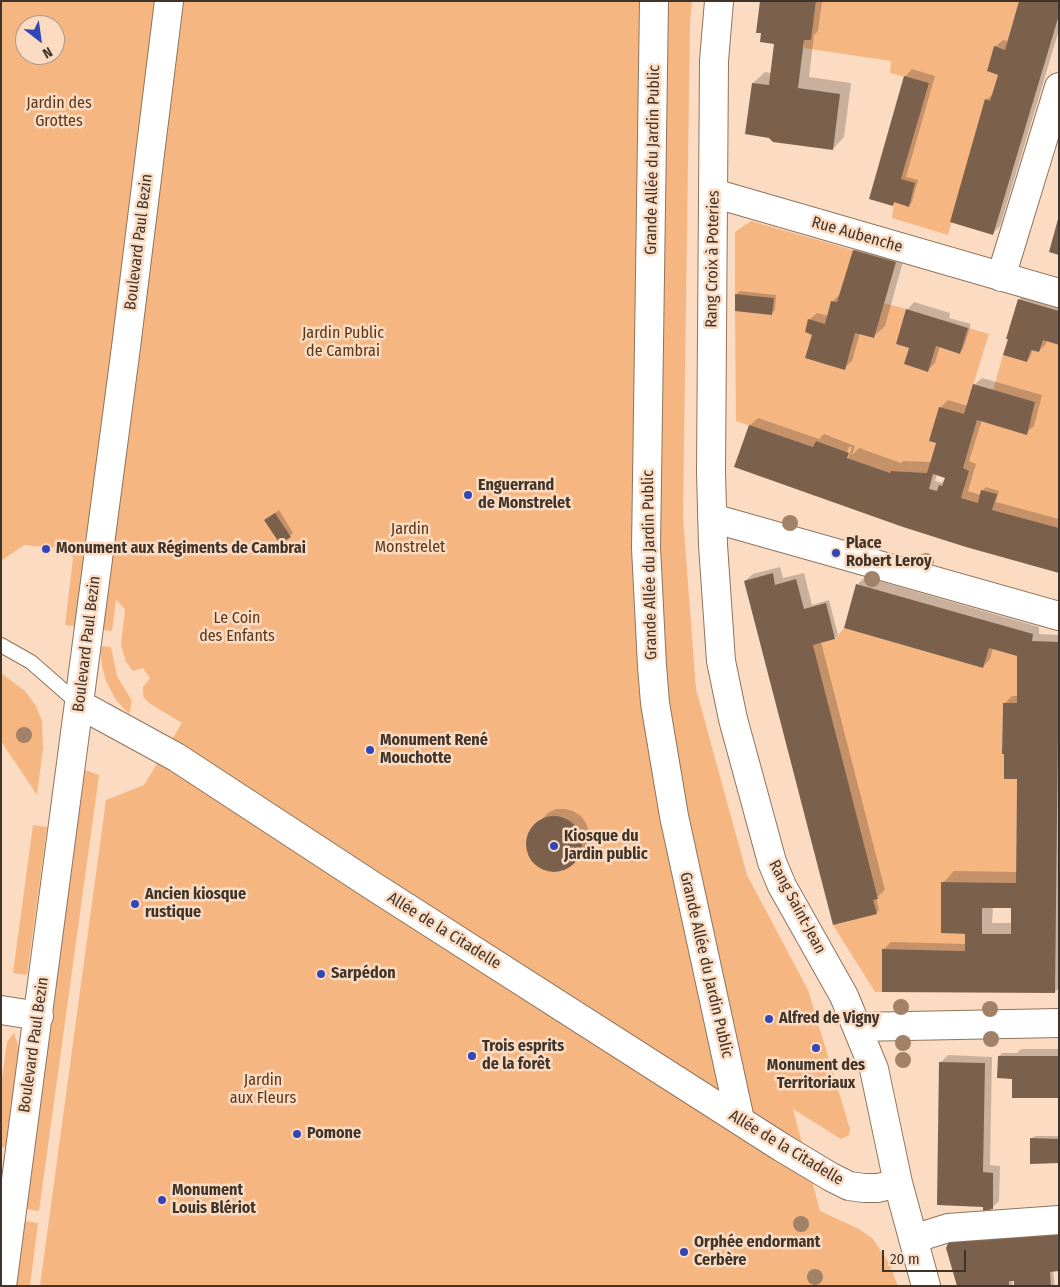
<!DOCTYPE html>
<meta charset="utf-8">
<style>
body{margin:0}
#map{position:relative;width:1060px;height:1287px;overflow:hidden;background:#fbdcc3;font-family:"Fira Sans Condensed",sans-serif}
canvas{display:block}
.frame{position:absolute;inset:0;border:2px solid #40342a;pointer-events:none}
.north{position:absolute;left:15px;top:15px;width:50px;height:50px;box-sizing:border-box;background:#fbdcc3;border:1px solid #b09986;border-radius:50%;rotate:150deg;font-size:14px;font-weight:700;line-height:20px;text-align:center;color:#40342a}
.north::after{content:'';display:block;margin:auto;width:18px;height:22px;background:#3346b8;clip-path:polygon(50% 0,100% 100%,50% 72%,0 100%)}
.scale{position:absolute;left:882px;top:1250px;width:84px;height:22px;box-sizing:border-box;border:2px solid #40342a;border-top:0;padding-left:6px;font-size:15px;line-height:18px;white-space:nowrap;color:#40342a;-webkit-text-stroke:4px #fbdcc3;paint-order:stroke}
</style>
<div id="map">
<canvas width="1060" height="1287"></canvas>
<div class="frame"></div>
<div class="north">N</div>
<div class="scale">20 m</div>
</div>
<script>
const context = document.querySelector('canvas').getContext('2d');
context.lineJoin = 'round';
function paint(path, color) { context.fillStyle = color; context.fill(path, 'evenodd'); }
const shape = rows => new Path2D(rows.map(r => 'M' + r).join(''));
function stroke(path, color, width, dash) { context.strokeStyle = color; context.lineWidth = width; context.lineCap = dash ? 'butt' : 'round'; context.setLineDash(dash || []); context.stroke(path); }
function write(font, color, halo, rows, align = 'center') {
  context.font = font + ' "Fira Sans Condensed",sans-serif'; context.lineWidth = 5; context.setLineDash([]); context.textBaseline = 'middle'; context.strokeStyle = halo; context.fillStyle = color; for (const [text, x, y, turn = 0] of rows) {
    context.save(); context.translate(x, y); context.rotate((+turn || 0) * Math.PI / 180); context.textAlign = isNaN(turn) ? turn : align; if (halo) context.strokeText(text, 0, 0); context.fillText(text, 0, 0); context.restore();
  }
}
paint(shape([
 [1,1,692,1,690,22,683,518,696,689,747,875,808,990,850,1129,849,1135,841,1139,793,1109,820,1211,859,1229,873,1239,889,1263,898,1286,40,1286,106,800,144,785,182,723,149,703,144,698,143,694,143,687,150,678,143,668,133,671,126,662,121,645,125,609,116,600,112,631,65,625,73,558,65,549,24,545,1,561],
 [25,25,55,25,55,55,25,55],
 [816,1,1019,1,1005,50,994,47,987,71,998,75,990,101,985,100,948,235,892,218,894,202,909,206,915,184,901,179,929,83,890,73,891,61,804,48,804,40,811,40],
 [751,221,853,250,837,302,831,301,825,324,808,320,805,332,812,335,845,369,855,333,874,338,884,303,906,309,896,344,909,348,904,364,928,372,936,346,960,354,968,328,989,334,964,414,930,441,936,443,927,473,891,471,890,473,847,458,848,453,816,441,813,447,736,421,735,311,773,298,735,294,735,232],
 [1043,340,1059,345,1059,528,992,510,996,494,982,490,978,503,961,498,969,471,963,468,977,420,1027,434,1035,402,993,390,1003,355,1027,362,1031,350,1039,352],
 [844,628,983,668,989,648,1017,656,1017,703,1003,703,1002,753,1004,754,1017,779,1016,883,941,882,941,933,965,934,965,951,882,949,882,992,875,992,833,925,876,914,873,900,878,899,813,645,835,639],
 [100,646,111,647,117,676,132,701,129,714,116,700,106,681,102,666],
 [1,673,25,691,36,706,42,721,43,748,37,795,1,741],
 [85,770,99,775,39,1211,26,1209],
 [33,825,47,827,27,975,13,973],
 [14,1033,20,1051,8,1148,1,1147,1,1086,7,1042],
 [24,1221,38,1223,30,1286,16,1286]
]), '#f5b682');
paint(shape([
 [761,1,822,1,818,31,814,35,809,77,851,83,844,137,833,149,753,83,765,72,771,73,775,44],
 [1059,1,1059,30,1000,226,993,233,986,100,994,93,999,74,995,47,1003,40,1009,41],
 [912,69,935,76,906,177,918,180,912,202,909,205,896,201,892,205,905,77],
 [865,239,906,251,885,326,873,337,860,333,852,361,844,368,814,334,809,320,817,313,828,316,833,301,841,293,854,250],
 [740,291,776,295,775,310,771,314,737,310,737,294],
 [1027,292,1059,302,1059,344,1047,340,1046,344,1039,351,1033,349,1030,357,1027,361,1019,300],
 [914,302,950,313,949,318,971,324,963,349,960,352,940,346,935,363,928,370,910,347,907,310],
 [982,378,1042,395,1034,426,1026,433,982,420,969,461,976,464,968,491,981,495,983,490,986,487,999,491,996,502,1059,519,1059,572,994,554,904,526,736,466,750,425,758,418,819,439,824,434,855,446,852,455,859,448,901,463,903,461,931,462,937,442,931,440,940,408,948,400,968,406,974,385],
 [849,447,852,447,836,493,833,493],
 [937,474,946,477,942,483,935,481],
 [279,510,293,533,290,536,266,520],
 [780,567,783,578,804,573,812,605,829,600,838,635,835,638,821,642,885,890,876,898,879,910,876,913,745,581,753,574],
 [865,577,1039,627,1039,634,1059,635,1059,988,1055,992,883,950,891,942,966,944,966,932,943,883,954,871,1017,872,1018,777,1004,704,1012,696,1018,696,1019,655,993,648,990,659,983,667,858,584],
 [993,907,1013,907,1012,923,992,923],
 [556,809,565,809,573,811,581,816,586,823,589,832,588,841,585,849,564,868,556,870,547,869,533,860,529,852,527,843,529,835,533,828,548,813],
 [1021,1049,1059,1049,1059,1097,1014,1077,999,1056,1002,1053,1017,1053],
 [948,1055,992,1057,990,1165,1000,1166,999,1201,992,1208,940,1063],
 [1035,1136,1059,1136,1059,1162,1031,1139],
 [1053,1271,1055,1286,1016,1286,1017,1280,1012,1280,1013,1286,958,1286]
]), '#0003');
paint(shape([
 [760,1,816,1,811,40,804,40,798,88,840,94,833,150,773,142,769,138,745,134,752,83,769,85,774,44,760,42,761,33,756,33],
 [1019,1,1059,1,1059,15,993,235,950,222,985,99,990,101,998,75,987,71,994,46,1005,50],
 [904,76,929,83,901,179,915,183,909,207,894,202,893,206,869,199],
 [1058,219,1059,219,1059,255,1049,252],
 [853,250,896,262,874,338,855,333,845,370,805,358,812,335,805,332,808,319,825,324,831,301,837,302],
 [735,294,774,298,772,315,735,311],
 [1018,299,1059,311,1059,345,1043,340,1039,352,1031,350,1027,362,1003,355,1008,339,1006,339],
 [906,309,968,328,960,354,936,346,928,372,904,364,909,348,896,344],
 [973,384,1035,402,1027,435,977,420,963,468,969,471,961,498,978,503,981,490,997,494,992,510,1059,528,1059,573,966,547,903,527,734,467,749,425,813,447,816,441,849,453,847,458,890,473,891,471,927,473,936,443,929,441,939,407,964,414],
 [933,474,945,478,942,486,939,485,937,491,929,489],
 [275,513,291,537,280,544,264,520],
 [773,573,775,585,796,579,804,609,826,603,835,639,813,645,878,899,873,900,877,914,833,925,744,581],
 [856,584,1033,634,1032,641,1059,642,1055,993,882,992,882,949,965,951,965,934,941,933,941,882,1016,883,1017,779,1004,779,1004,754,1002,754,1003,703,1017,703,1017,656,989,648,983,668,844,628],
 [982,908,1011,908,1011,934,982,934],
 '526 844a28 28 0 1 1 56 0a28 28 0 1 1-56 0Z',
 [998,1056,1059,1056,1059,1098,1012,1098,1012,1079,997,1078],
 [939,1062,985,1063,983,1172,993,1173,993,1209,983,1211,983,1207,937,1205],
 [1030,1138,1059,1139,1059,1163,1030,1164],
 [1059,1233,1059,1271,1050,1272,1051,1286,1014,1286,1014,1281,1009,1281,1009,1286,957,1286,946,1248,949,1241]
]), '#7b604b');
const lane = shape([
 [1,645,31,662,79,704]
]);
const street = shape([
 [654,1,646,548,652,666,655,703,674,816,740,1120],
 [719,1,714,61,711,472,713,545,721,661,733,719,772,862,782,886,844,996,874,1069,898,1183,926,1286],
 [713,193,1059,293],
 [1001,277,1059,87],
 [712,518,1059,616],
 [79,704,176,757,373,886,781,1147,831,1177,849,1186,864,1188,878,1188,898,1183],
 [1,1010,39,1016],
 [857,1027,1059,1023],
 [913,1239,948,1228,1059,1220],
 [2,1286,126,347,169,1]
]);
stroke(lane, '#8f745d', 16);
stroke(street, '#8f745d', 30);
stroke(lane, '#fff', 14);
stroke(street, '#fff', 28);
context.fillStyle = '#a18167';
for (const [x, y] of [
 [790,523],
 [926,561],
 [872,579],
 [24,735],
 [901,1007],
 [990,1009],
 [991,1039],
 [903,1043],
 [903,1060],
 [801,1224],
 [815,1277]
]) { context.beginPath(); context.arc(x, y, 8, 0, 2 * Math.PI); context.fill(); }
for (const [x, y, r, color] of [
 [468,495,5,"#3346b8"],
 [46,549,5,"#3346b8"],
 [836,553,5,"#3346b8"],
 [370,750,5,"#3346b8"],
 [554,846,5,"#3346b8"],
 [135,904,5,"#3346b8"],
 [321,974,5,"#3346b8"],
 [769,1019,5,"#3346b8"],
 [816,1048,5,"#3346b8"],
 [472,1056,5,"#3346b8"],
 [297,1134,5,"#3346b8"],
 [162,1200,5,"#3346b8"],
 [684,1252,5,"#3346b8"]
]) { const dot = new Path2D(); dot.arc(x, y, r, 0, 2 * Math.PI); context.fillStyle = color; context.fill(dot); stroke(dot, '#fbdcc3', 2); }
write('16px', '#58371b', '#fbdcc3', [
 ["Jardin des",59,104],
 ["Grottes",59,122],
 ["Jardin Public",343,334],
 ["de Cambrai",343,352],
 ["Jardin",410,530],
 ["Monstrelet",410,548],
 ["Le Coin",237,619],
 ["des Enfants",237,637],
 ["Jardin",263,1081],
 ["aux Fleurs",263,1099]
]);
write('16px', '#40342a', '#fbdcc3', [
 ["Grande Allée du Jardin Public",653,160,-89],
 ["Rue Aubenche",857,235,16],
 ["Boulevard Paul Bezin",139,242,-83],
 ["Rang Croix à Poteries",713,259,-89],
 ["Grande Allée du Jardin Public",650,565,-91],
 ["Boulevard Paul Bezin",87,644,-83],
 ["Rang Saint-Jean",797,907,62],
 ["Allée de la Citadelle",444,931,32],
 ["Grande Allée du Jardin Public",706,965,77],
 ["Boulevard Paul Bezin",34,1045,-82],
 ["Allée de la Citadelle",786,1148,31]
]);
write('bold 16px', '#40342a', '#fbdcc3', [
 ["Enguerrand",478,486],
 ["de Monstrelet",478,504],
 ["Place",846,544],
 ["Robert Leroy",846,562],
 ["Monument aux Régiments de Cambrai",56,549],
 ["Monument René",380,741],
 ["Mouchotte",380,759],
 ["Kiosque du",564,837],
 ["Jardin public",564,855],
 ["Ancien kiosque",145,895],
 ["rustique",145,913],
 ["Sarpédon",331,974],
 ["Alfred de Vigny",779,1019],
 ["Trois esprits",482,1047],
 ["de la forêt",482,1065],
 ["Monument des",816,1066,"center"],
 ["Territoriaux",816,1084,"center"],
 ["Pomone",307,1134],
 ["Monument",172,1191],
 ["Louis Blériot",172,1209],
 ["Orphée endormant",694,1243],
 ["Cerbère",694,1261]
], 'left');
</script>
